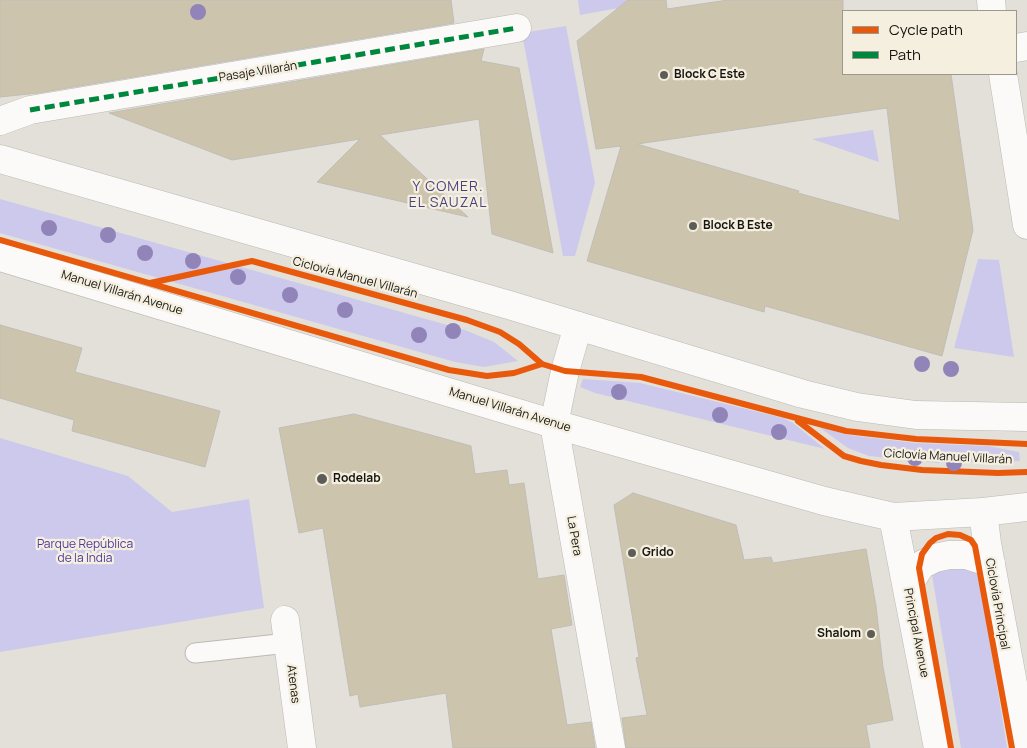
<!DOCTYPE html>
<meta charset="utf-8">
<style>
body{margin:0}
#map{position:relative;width:1027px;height:748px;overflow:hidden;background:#e2e0d8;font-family:Manrope,sans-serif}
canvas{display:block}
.legend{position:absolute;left:842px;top:10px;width:175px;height:65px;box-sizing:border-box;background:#f5efe0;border:1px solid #9c988d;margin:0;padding:6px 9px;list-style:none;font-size:15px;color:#171510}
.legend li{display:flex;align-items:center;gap:10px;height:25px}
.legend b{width:25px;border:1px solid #9c988d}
</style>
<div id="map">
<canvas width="1027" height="748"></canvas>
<ul class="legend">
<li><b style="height:6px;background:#e8590c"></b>Cycle path</li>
<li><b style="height:6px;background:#00873e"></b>Path</li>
</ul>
</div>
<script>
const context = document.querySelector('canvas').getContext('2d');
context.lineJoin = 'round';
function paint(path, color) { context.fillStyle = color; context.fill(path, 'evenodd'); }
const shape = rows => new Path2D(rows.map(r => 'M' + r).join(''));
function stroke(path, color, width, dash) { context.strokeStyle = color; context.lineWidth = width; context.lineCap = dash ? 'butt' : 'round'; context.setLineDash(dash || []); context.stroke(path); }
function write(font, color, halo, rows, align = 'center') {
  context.font = font + ' Manrope,sans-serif'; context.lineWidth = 4.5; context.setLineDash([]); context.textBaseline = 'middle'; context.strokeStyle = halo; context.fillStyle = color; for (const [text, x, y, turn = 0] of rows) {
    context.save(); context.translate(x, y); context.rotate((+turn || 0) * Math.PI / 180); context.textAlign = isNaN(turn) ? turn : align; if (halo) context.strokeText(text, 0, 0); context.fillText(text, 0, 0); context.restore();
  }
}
paint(shape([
 [578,0,662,0,580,15],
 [566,26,595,183,575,256,563,256,522,33],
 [873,130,879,162,812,139],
 [0,199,465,330,494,342,518,361,484,367,455,362,0,233],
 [978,259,999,260,1014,357,954,348],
 [583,379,640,383,783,418,793,423,825,449,595,393,580,387],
 [819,427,848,435,915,443,988,446,1019,452,1020,461,939,463,869,456,848,448],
 [0,438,128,476,172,512,249,499,264,608,0,652],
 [947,560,973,563,981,586,1007,748,961,748,932,575]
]), '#cdc9ec');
const building = shape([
 [0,0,451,0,454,23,38,93,0,97,0,0],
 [628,0,666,0,667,9,728,0,843,0,843,74,951,74,973,230,942,356,765,306,764,312,587,261,621,146,596,149,577,41,628,0],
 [887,108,900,221,798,193,799,191,637,144,887,108],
 [484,49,481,61,519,68,553,253,492,234,479,119,380,135,468,217,317,182,360,139,232,160,109,113,484,49],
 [0,325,82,348,75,372,220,411,205,467,72,431,74,420,0,398,0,325],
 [354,414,471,446,475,474,507,470,509,485,524,483,538,579,564,575,572,625,551,629,567,725,591,722,595,748,453,748,446,693,360,707,358,694,350,696,323,528,299,533,279,428,354,414],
 [633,493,736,525,744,560,771,557,773,563,866,549,876,606,883,667,893,720,866,725,870,748,626,748,622,718,647,715,636,658,639,657,614,505,633,493]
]);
paint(building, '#cdc4ae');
stroke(building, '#bfbdb6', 1);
const lane = shape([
 [195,653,288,643]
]);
const street = shape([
 [991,0,992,11],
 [1016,48,1027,46],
 [1003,74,1027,225],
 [0,121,30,110,517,28],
 [578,326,565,371,554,424,611,748],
 [285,620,302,748]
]);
const secondary = shape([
 [0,159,509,305,803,394,857,407,916,415,1027,417],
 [0,257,554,424,824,501,893,517,983,512,1027,507],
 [983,512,987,543,1025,748],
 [893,517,938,748],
 [907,588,919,568,923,564,935,558,949,555,966,555,991,563]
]);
stroke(lane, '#bbb9b3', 21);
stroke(street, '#bbb9b3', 29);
stroke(secondary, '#bbb9b3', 29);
stroke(lane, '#fbfaf9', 19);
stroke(street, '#fbfaf9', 28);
stroke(secondary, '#fbfaf9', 28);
stroke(shape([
 [30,110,517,28]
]), '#00873e', 5, [10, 5]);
stroke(shape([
 [0,240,449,370,487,376,514,373,542,364],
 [150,283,252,261,467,320,500,332,519,344,542,364,565,371,641,377,846,431,916,439,1027,444],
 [798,421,844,456,861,461,881,465,922,470,998,473,1027,472],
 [951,748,919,568,922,554,930,543,936,538,948,534,960,535,971,540,975,546,1012,748]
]), '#e8590c', 6);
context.fillStyle = '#9184b8';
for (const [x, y] of [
 [198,12],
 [49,228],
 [108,235],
 [145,253],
 [193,261],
 [238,277],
 [290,295],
 [345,310],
 [453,331],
 [419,335],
 [922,364],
 [951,369],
 [619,392],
 [720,415],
 [779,432],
 [915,458],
 [954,463]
]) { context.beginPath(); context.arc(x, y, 8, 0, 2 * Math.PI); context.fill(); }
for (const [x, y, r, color] of [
 [664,75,5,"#5e5c56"],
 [693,226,5,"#5e5c56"],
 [322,479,6,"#5e5c56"],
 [632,553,5,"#5e5c56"],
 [871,634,5,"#5e5c56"]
]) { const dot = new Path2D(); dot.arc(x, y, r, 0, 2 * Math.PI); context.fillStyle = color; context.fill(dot); stroke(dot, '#f5efe0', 2); }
write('12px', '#171510', '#f5efe0', [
 ["Pasaje Villarán",258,72,-9],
 ["Ciclovía Manuel Villarán",355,278,15],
 ["Manuel Villarán Avenue",122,293,17],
 ["Manuel Villarán Avenue",510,410,17],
 ["Ciclovía Manuel Villarán",948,457,3],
 ["La Pera",574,536,80],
 ["Ciclovía Principal",997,604,80],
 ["Principal Avenue",916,633,79],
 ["Atenas",293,684,83]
]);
write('bold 12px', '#171510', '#f5efe0', [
 ["Block C Este",674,75],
 ["Block B Este",703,226],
 ["Rodelab",333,479],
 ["Grido",642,553],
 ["Shalom",861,634,"right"]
], 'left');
write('12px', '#4e399d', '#f5efe0', [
 ["Parque República",85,545],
 ["de la India",85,559]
]);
context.letterSpacing = '1px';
write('14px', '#4a417f', '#f5efe0', [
 ["Y COMER.",448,187],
 ["EL SAUZAL",448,203]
]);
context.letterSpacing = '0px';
</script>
